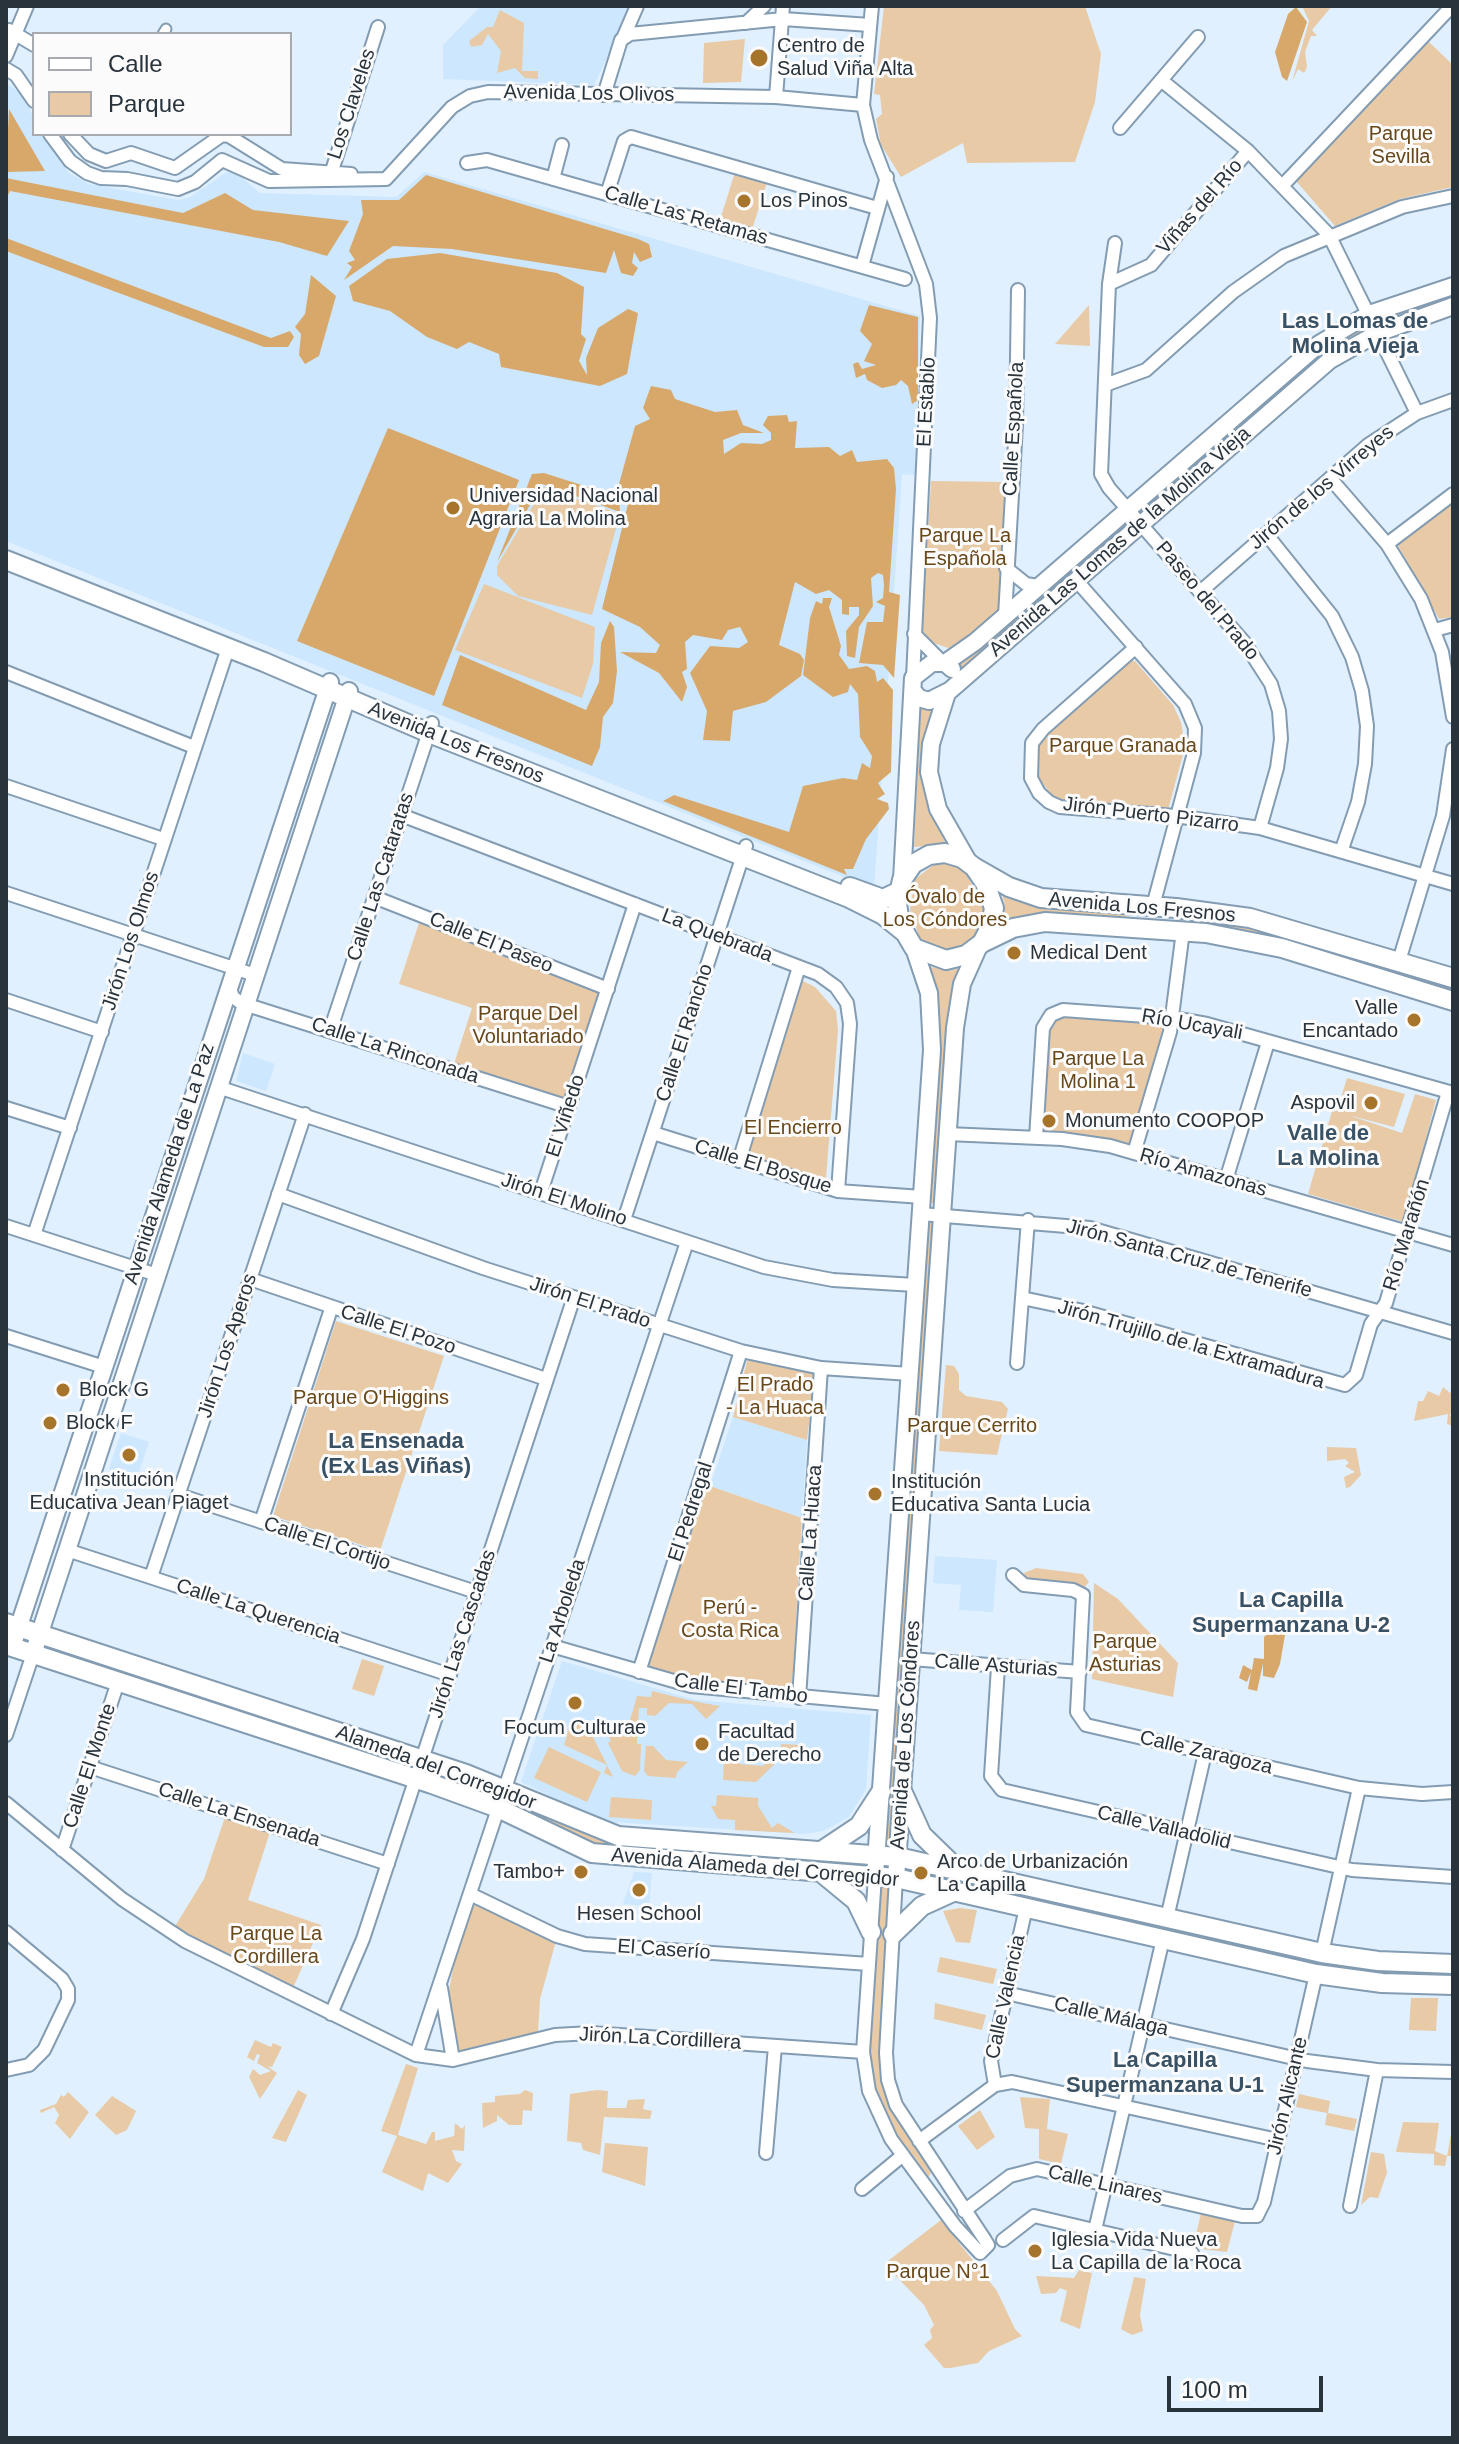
<!DOCTYPE html>
<meta charset="utf-8">
<style>
body{margin:0}
#map{position:relative;width:1459px;height:2444px;overflow:hidden;background:#e0f0ff;font-family:Arial,sans-serif}
canvas{display:block}
.frame{position:absolute;inset:0;border:8px solid #29333c;pointer-events:none}
.legend{position:absolute;left:32px;top:32px;width:260px;height:104px;box-sizing:border-box;background:#fbfbfb;border:2px solid #a7abaf;margin:0;padding:10px 14px;list-style:none;font-size:24px;color:#29333c}
.legend li{display:flex;align-items:center;gap:16px;height:40px}
.legend b{width:40px;border:2px solid #a7abaf}
.scale{position:absolute;left:1167px;top:2376px;width:156px;height:36px;box-sizing:border-box;border:4px solid #29333c;border-top:0;padding-left:10px;font-size:24px;line-height:28px;white-space:nowrap;color:#29333c;-webkit-text-stroke:6px #fbfbfb;paint-order:stroke}
</style>
<div id="map">
<canvas width="1459" height="2444"></canvas>
<div class="frame"></div>
<ul class="legend">
<li><b style="height:10px;background:#fff"></b>Calle</li>
<li><b style="height:22px;background:#e8caa6"></b>Parque</li>
</ul>
<div class="scale">100 m</div>
</div>
<script>
const context = document.querySelector('canvas').getContext('2d');
context.lineJoin = 'round';
function paint(path, color) { context.fillStyle = color; context.fill(path, 'evenodd'); }
const shape = rows => new Path2D(rows.map(r => 'M' + r).join(''));
function stroke(path, color, width, dash) { context.strokeStyle = color; context.lineWidth = width; context.lineCap = dash ? 'butt' : 'round'; context.setLineDash(dash || []); context.stroke(path); }
function write(font, color, halo, rows, align = 'center') {
  context.font = font + ' Arial,sans-serif'; context.lineWidth = 6; context.setLineDash([]); context.textBaseline = 'middle'; context.strokeStyle = halo; context.fillStyle = color; for (const [text, x, y, turn = 0] of rows) {
    context.save(); context.translate(x, y); context.rotate((+turn || 0) * Math.PI / 180); context.textAlign = isNaN(turn) ? turn : align; if (halo) context.strokeText(text, 0, 0); context.fillText(text, 0, 0); context.restore();
  }
}
paint(shape([
 [481,6,632,6,594,85,443,79,443,45],
 [6,83,24,96,34,119,34,134,40,134,69,173,89,184,178,200,190,197,227,172,240,176,260,193,396,197,424,172,920,316,915,475,902,474,874,889,6,541],
 [243,1053,275,1064,266,1091,236,1081],
 [733,1417,807,1440,802,1518,710,1486],
 [121,1433,149,1442,137,1478,109,1469],
 [935,1556,997,1560,993,1612,959,1610,961,1585,933,1583],
 [562,1661,695,1700,871,1715,866,1789,849,1817,823,1831,804,1834,611,1822,598,1818,521,1782],
 [634,1872,652,1873,649,1906,623,1904]
]), '#cce7fe');
paint(shape([
 [884,6,1085,6,1101,54,1095,102,1075,162,967,163,963,143,901,177,881,145,876,119,882,114,880,95,874,94],
 [1302,6,1332,6,1312,30,1317,36,1311,36,1305,52,1307,67,1304,73,1298,69,1292,82,1309,21],
 [500,10,524,23,522,71,538,71,538,79,525,78,515,68,497,73,501,51,488,34,482,45,471,47,469,41,487,27,493,27],
 [745,39,741,82,703,83,704,43],
 [1428,41,1453,65,1453,187,1400,199,1335,226,1296,181],
 [735,172,767,182,752,230,720,220],
 [1089,305,1090,346,1055,344],
 [1364,322,1369,331,1148,512,1141,504,1305,360],
 [931,481,1006,482,998,613,960,645,948,648,931,642,922,630],
 [544,487,620,514,592,615,518,596,497,575,497,566],
 [1453,502,1453,617,1439,619,1396,542],
 [1121,522,1128,530,957,682,956,667],
 [484,584,595,627,593,664,582,698,455,650],
 [1130,660,1135,661,1173,705,1181,722,1185,747,1168,810,1065,803,1055,799,1040,780,1035,767,1035,750,1043,735],
 [938,702,924,741,921,767,929,807,946,844,914,847,921,704],
 [936,863,947,863,965,871,983,906,983,922,974,938,958,949,946,952,926,946,920,939,910,910,915,879],
 [1000,888,1105,909,1144,922,1002,928,1005,905],
 [420,920,598,993,567,1096,559,1098,454,1064,472,1008,399,984],
 [1248,923,1453,983,1453,995,1209,927],
 [927,966,949,971,964,967,938,1203,926,1203],
 [799,979,815,987,836,1011,838,1030,826,1178,746,1158],
 [1059,1015,1165,1025,1130,1144,1042,1131,1048,1027],
 [1347,1078,1405,1094,1394,1127,1348,1115,1402,1133,1415,1094,1436,1100,1404,1222,1308,1194,1332,1111,1337,1111],
 [929,1220,935,1223,891,1847,886,1847,926,1222],
 [336,1321,444,1356,380,1551,273,1516],
 [753,1360,810,1370,815,1375,807,1440,733,1417,747,1361],
 [946,1365,954,1366,959,1374,959,1390,966,1396,1002,1402,1008,1409,997,1455,939,1451],
 [1453,1386,1453,1414,1450,1414,1453,1426,1447,1424,1448,1414,1414,1421,1418,1401,1423,1401,1428,1391,1439,1396,1443,1387,1450,1393],
 [1327,1447,1356,1448,1361,1475,1350,1487,1346,1488,1344,1477,1355,1472,1345,1466,1349,1463,1345,1459,1327,1461],
 [707,1485,802,1518,792,1689,696,1680,646,1669],
 [1036,1568,1083,1574,1089,1582,1081,1591,1027,1581,1024,1573],
 [1094,1583,1118,1599,1178,1663,1173,1697,1092,1679],
 [58,1649,401,1758,399,1763,375,1755,363,1757,55,1656],
 [362,1659,384,1666,374,1696,352,1689],
 [652,1691,692,1701,720,1706,706,1719,692,1704,669,1703,655,1716,647,1715,647,1708,639,1708,638,1728,628,1727,637,1696,651,1697],
 [572,1719,584,1719,613,1777,604,1773,607,1765,564,1745],
 [612,1730,637,1732,637,1744,641,1744,640,1770,635,1776,622,1771,608,1743,611,1741,607,1733],
 [781,1744,800,1745,800,1752,787,1752,756,1782,723,1780,724,1756,732,1756,740,1764,763,1766,781,1750],
 [646,1746,653,1746,666,1760,688,1762,677,1772,676,1778,648,1776,644,1771],
 [549,1747,601,1772,587,1802,534,1778],
 [717,1795,758,1798,758,1806,772,1828,778,1823,795,1833,735,1830,735,1820,718,1819,711,1806,716,1806],
 [611,1797,652,1800,651,1820,609,1817],
 [519,1806,606,1840,870,1863,835,1862,830,1866,612,1852,516,1812],
 [225,1817,270,1832,248,1900,321,1925,292,1990,174,1928,204,1879],
 [887,1883,891,1888,881,2061,899,2120,931,2172,929,2177,887,2121,872,2082,869,2060,880,1885],
 [479,1904,556,1941,540,1999,538,2033,462,2053,456,2049,447,2001,456,1953,473,1906],
 [960,1908,977,1910,970,1943,956,1942,943,1911],
 [1251,1945,1453,1969,1453,1979,1353,1974,1249,1951],
 [940,1957,997,1969,993,1984,937,1972],
 [1411,1998,1438,1998,1436,2031,1409,2030],
 [935,2003,986,2015,982,2030,934,2019],
 [255,2040,271,2047,273,2043,282,2047,272,2067,267,2066,277,2073,260,2099,249,2077,253,2069,260,2075,271,2071,257,2063,260,2055,257,2054,254,2061,247,2057],
 [406,2064,418,2068,398,2135,426,2144,432,2132,435,2132,435,2141,454,2136,455,2123,462,2129,465,2125,464,2151,452,2150,456,2161,462,2164,448,2183,428,2173,423,2191,382,2172,397,2136,381,2131],
 [298,2090,307,2095,286,2142,272,2138],
 [525,2090,533,2093,532,2111,523,2110,522,2125,509,2125,497,2115,497,2121,483,2128,482,2103,495,2102,495,2096,520,2094],
 [597,2090,608,2091,607,2108,626,2108,628,2100,645,2099,643,2109,652,2111,650,2119,604,2117,600,2155,583,2150,581,2143,567,2141,570,2094],
 [68,2092,89,2112,70,2139,55,2123,59,2115,54,2107,41,2113,40,2110,56,2104,61,2095,64,2097],
 [1299,2094,1330,2101,1328,2113,1357,2119,1354,2131,1325,2125,1327,2113,1296,2107],
 [112,2096,136,2111,127,2130,116,2135,95,2115],
 [1020,2097,1050,2099,1047,2129,1068,2134,1061,2164,1039,2159,1039,2129,1025,2128],
 [980,2110,995,2137,977,2150,958,2126],
 [1403,2122,1439,2123,1435,2151,1447,2156,1453,2123,1453,2156,1447,2156,1445,2166,1434,2165,1434,2154,1396,2152],
 [605,2143,648,2147,645,2186,602,2172],
 [1371,2152,1384,2154,1387,2173,1378,2198,1370,2197,1361,2205],
 [1201,2213,1235,2221,1227,2252,1193,2248],
 [941,2220,997,2291,1015,2329,1022,2336,989,2351,978,2363,950,2368,944,2368,924,2345,932,2338,930,2330,934,2325,924,2305,884,2264],
 [1079,2270,1092,2273,1080,2329,1060,2321,1067,2291,1060,2288,1056,2293,1041,2294,1036,2276,1074,2278],
 [1134,2277,1146,2279,1140,2315,1143,2331,1132,2335,1121,2329]
]), '#e8caa6');
paint(shape([
 [1296,7,1307,22,1287,81,1282,77,1275,52,1288,14],
 [9,109,45,171,6,172],
 [426,175,638,239,649,244,652,257,640,262,634,252,632,263,638,268,633,276,621,273,614,250,606,273,452,249,393,246,344,280,352,267,347,263,355,260,349,251,363,214,361,200,399,200],
 [6,178,183,213,225,193,253,210,349,221,327,256,279,242,10,191,6,199],
 [6,238,271,338,290,331,294,337,288,347,264,347,6,251],
 [440,253,557,273,584,287,581,334,586,339,579,361,587,375,586,358,598,328,628,309,638,313,627,374,600,386,501,367,499,354,469,342,457,349,427,337,390,311,353,301,349,286,387,259],
 [311,275,336,296,319,356,305,364,299,355,301,334,295,327,305,314],
 [869,305,918,317,918,400,912,404,908,386,901,380,896,385,882,388,867,380,865,374,856,378,853,364,858,362,862,369,876,365,864,361,872,344,860,331],
 [651,386,671,390,675,399,715,412,737,410,743,425,764,433,741,433,723,440,724,454,741,443,762,444,771,440,771,433,763,425,768,416,787,415,789,422,797,421,795,448,829,447,840,456,852,450,857,462,887,459,894,468,896,489,889,592,900,595,894,678,883,665,859,663,867,622,883,622,885,606,876,602,883,598,884,585,883,575,878,573,871,578,873,606,859,627,855,658,847,656,846,631,859,615,859,607,849,607,849,615,842,614,842,600,829,590,816,594,795,582,779,645,800,654,804,660,801,676,766,702,733,711,730,741,703,740,707,711,690,673,710,646,739,648,748,642,740,627,728,630,722,640,693,635,685,642,687,669,682,672,687,687,682,702,659,673,620,652,656,653,660,645,640,627,602,609,628,504,619,484,635,426,650,419,643,408],
 [388,428,519,480,434,696,297,641],
 [544,473,619,497,620,512,542,484,497,562,532,474],
 [823,598,832,598,829,607,841,646,839,655,849,669,867,666,875,671,877,682,883,678,893,690,891,772,878,783,885,794,877,799,888,803,889,809,866,839,853,869,844,869,847,875,663,801,674,795,789,832,803,786,843,778,857,780,862,763,870,768,872,756,860,737,858,694,850,684,848,692,833,697,803,675,810,618,816,601,822,604],
 [610,621,614,627,617,671,613,703,603,717,600,747,592,766,442,705,460,655,586,710,599,682,601,643],
 [1274,1628,1285,1635,1280,1664,1274,1678,1263,1676,1263,1664,1257,1691,1248,1689,1251,1672,1247,1682,1239,1678,1243,1665,1252,1670,1254,1658,1264,1659,1264,1637]
]), '#d8a86b');
const pedestrian = shape([
 [163,34,166,29]
]);
const minor = shape([
 [872,6,863,105,871,140,926,284,930,318,913,678],
 [746,23,764,6],
 [9,30,34,45],
 [624,36,637,6],
 [6,56,27,6],
 [6,69,16,75,34,101],
 [1161,80,1248,151,1329,235,1417,413],
 [604,95,621,40,630,34,783,19,870,25],
 [776,97,783,6],
 [1120,128,1198,37],
 [50,134,70,161,87,173,101,178,127,179,178,189,195,182,222,160,269,181,386,179,452,107,470,96,488,92,776,97,863,105],
 [70,134,89,154,106,161,131,153,175,168,222,135,229,136,282,169,351,174],
 [467,163,487,160,905,279],
 [553,179,562,145],
 [329,180,378,27],
 [1284,184,1452,6],
 [607,194,624,141,631,137,877,208],
 [1115,243,1109,284,1101,474,1109,488,1244,642,1271,684,1279,711,1281,739,1277,768,1260,828],
 [862,266,887,177],
 [1109,284,1151,265,1248,151],
 [1105,385,1146,370,1233,292,1284,256,1402,207,1453,196],
 [1330,478,1387,544,1421,599,1442,652,1453,717],
 [1267,535,1332,616,1352,657,1362,691,1367,726,1365,764,1358,802,1342,849],
 [1387,544,1453,494],
 [1006,568,1026,584,1038,586],
 [1076,580,1185,704,1195,728,1194,753,1153,906],
 [1200,592,1368,445,1417,413,1453,400],
 [1005,616,1016,425,1018,290],
 [1435,630,1453,625],
 [914,634,943,663],
 [1136,647,1043,729,1032,743,1031,778,1039,793,1049,802,1060,807,1175,816,1260,828,1453,884],
 [6,672,194,747],
 [6,786,163,839],
 [401,815,818,974,836,987,847,1003,850,1024,838,1191],
 [6,893,255,975],
 [374,897,608,989],
 [1399,961,1443,816,1453,749],
 [229,986,233,997,241,1003,569,1107],
 [6,1000,102,1032],
 [330,1031,432,723],
 [218,1087,764,1267,833,1280,915,1285],
 [6,1108,70,1128],
 [653,1133,838,1191,922,1197],
 [947,1134,1062,1139,1110,1146,1453,1245],
 [1036,1138,1043,1028,1051,1015,1063,1010,1173,1018,1207,1024,1453,1093],
 [1134,1153,1170,1032,1183,931],
 [739,1161,799,967],
 [1226,1180,1268,1042],
 [541,1192,635,904],
 [278,1194,483,1268,741,1351,821,1368,910,1374],
 [921,1214,1090,1228,1453,1333],
 [624,1220,746,846],
 [6,1226,157,1275],
 [34,1235,228,648],
 [250,1279,546,1379],
 [1022,1298,1079,1310,1345,1385,1356,1375,1371,1324,1386,1303,1448,1092],
 [6,1336,104,1367],
 [1017,1363,1028,1220],
 [179,1495,476,1592],
 [261,1522,331,1309],
 [67,1550,450,1675],
 [1013,1575,1024,1585,1073,1590,1083,1595,1077,1712,1086,1725,1359,1788,1422,1794,1453,1792],
 [151,1577,305,1114],
 [552,1646,691,1686,887,1704],
 [911,1659,1080,1672],
 [998,1667,991,1776,1002,1790,1352,1870,1453,1877],
 [639,1672,741,1351],
 [799,1698,821,1368],
 [6,1735,33,1654],
 [90,1767,388,1864],
 [6,1803,122,1899,185,1941,416,2055,453,2060,555,2035,591,2033,863,2052],
 [62,1850,118,1682],
 [875,1876,863,2052,869,2091,891,2139,955,2226,980,2253,988,2245,985,2240,896,2105,888,2080,886,2053,896,1878],
 [470,1894,557,1936,585,1944,869,1964],
 [1167,1918,1205,1753],
 [6,1932,62,1979,68,1989,68,2000,44,2050,29,2065,6,2070],
 [1322,1953,1359,1788],
 [441,1988,453,2060],
 [1006,1993,1307,2061,1377,2070,1453,2072],
 [331,2014,363,1939,574,1297],
 [416,2055,687,1242],
 [995,2085,991,2061,1026,1908],
 [919,2141,995,2085,1012,2082,1278,2140],
 [766,2153,775,2046],
 [862,2189,903,2155],
 [1350,2206,1377,2070],
 [964,2211,1010,2176,1037,2169,1242,2216,1257,2216,1264,2202,1316,1974],
 [1095,2230,1163,1939],
 [1003,2240,1034,2216,1192,2253]
]);
const tertiary = shape([
 [945,663,975,642,1319,344,1369,314,1453,286],
 [913,691,919,698,929,701,949,691],
 [969,863,938,809,929,772,931,744,947,693,1330,360,1378,333,1453,306],
 [902,880,913,678,932,663,945,663,952,669],
 [12,1647,330,682],
 [33,1654,349,691],
 [875,1876,932,1050,929,993,914,948],
 [896,1878,955,1028,962,984,979,946]
]);
const secondary = shape([
 [6,560,264,662,429,733,847,897,883,915,904,932],
 [945,853,962,858,974,867,985,883,994,908,991,926,982,943,966,955,946,960,914,948,900,924,897,903,902,880,913,864,929,855,945,853],
 [974,867,1009,887,1041,898,1176,908,1250,918,1453,978],
 [850,887,883,899,898,892],
 [982,943,1013,928,1045,922,1206,933,1282,948,1453,1001],
 [6,1623,466,1774,618,1836,898,1857,1322,1953,1378,1961,1453,1964],
 [6,1645,432,1784,498,1808,592,1853,896,1878,1316,1974,1382,1983,1453,1985],
 [902,1791,922,1835,955,1867],
 [823,1850,859,1826,881,1792],
 [822,1873,856,1901,871,1932],
 [893,1934,922,1906,955,1891]
]);
stroke(pedestrian, '#839cb2', 13);
stroke(minor, '#839cb2', 16);
stroke(tertiary, '#839cb2', 20);
stroke(secondary, '#839cb2', 22);
stroke(pedestrian, '#fff', 9);
stroke(minor, '#fff', 12);
stroke(tertiary, '#fff', 16);
stroke(secondary, '#fff', 18);
for (const [x, y, r, color] of [
 [759,58,10,"#a7742c"],
 [744,201,8,"#a7742c"],
 [453,508,8,"#a7742c"],
 [1014,953,8,"#a7742c"],
 [1414,1020,8,"#a7742c"],
 [1371,1103,8,"#a7742c"],
 [1049,1121,8,"#a7742c"],
 [63,1390,8,"#a7742c"],
 [50,1423,8,"#a7742c"],
 [129,1455,8,"#a7742c"],
 [875,1494,8,"#a7742c"],
 [575,1703,8,"#a7742c"],
 [702,1744,8,"#a7742c"],
 [581,1872,8,"#a7742c"],
 [921,1873,8,"#a7742c"],
 [639,1890,8,"#a7742c"],
 [1035,2251,8,"#a7742c"]
]) { const dot = new Path2D(); dot.arc(x, y, r, 0, 2 * Math.PI); context.fillStyle = color; context.fill(dot); stroke(dot, '#fbfbfb', 3); }
write('20px', '#29333c', '#fbfbfb', [
 ["Centro de",777,46],
 ["Salud Viña Alta",777,69],
 ["Los Pinos",760,201],
 ["Universidad Nacional",469,496],
 ["Agraria La Molina",469,519],
 ["Medical Dent",1030,953],
 ["Valle",1398,1008,"right"],
 ["Encantado",1398,1031,"right"],
 ["Aspovil",1355,1103,"right"],
 ["Monumento COOPOP",1065,1121],
 ["Block G",79,1390],
 ["Block F",66,1423],
 ["Institución",129,1480,"center"],
 ["Educativa Jean Piaget",129,1503,"center"],
 ["Institución",891,1482],
 ["Educativa Santa Lucia",891,1505],
 ["Focum Culturae",575,1728,"center"],
 ["Facultad",718,1732],
 ["de Derecho",718,1755],
 ["Arco de Urbanización",937,1862],
 ["La Capilla",937,1885],
 ["Tambo+",565,1872,"right"],
 ["Hesen School",639,1914,"center"],
 ["Iglesia Vida Nueva",1051,2240],
 ["La Capilla de la Roca",1051,2263]
], 'left');
write('20px', '#29333c', '#fbfbfb', [
 ["Avenida Los Olivos",589,94,1],
 ["Los Claveles",352,104,-72],
 ["Viñas del Río",1200,207,-49],
 ["Calle Las Retamas",686,216,16],
 ["El Establo",927,402,-87],
 ["Calle Española",1014,429,-87],
 ["Jirón de los Virreyes",1322,488,-40],
 ["Avenida Las Lomas de la Molina Vieja",1120,542,-41],
 ["Paseo del Prado",1207,601,50],
 ["Avenida Los Fresnos",456,743,22],
 ["Jirón Puerto Pizarro",1151,815,7],
 ["Calle Las Cataratas",381,877,-72],
 ["Avenida Los Fresnos",1142,908,5],
 ["La Quebrada",717,936,21],
 ["Jirón Los Olmos",131,941,-72],
 ["Calle El Paseo",491,943,22],
 ["Río Ucayali",1192,1025,10],
 ["Calle El Rancho",685,1033,-72],
 ["Calle La Rinconada",395,1051,18],
 ["El Viñedo",566,1116,-72],
 ["Avenida Alameda de La Paz",170,1164,-72],
 ["Calle El Bosque",763,1167,17],
 ["Río Amazonas",1203,1173,16],
 ["Jirón El Molino",564,1200,18],
 ["Río Marañón",1407,1235,-73],
 ["Jirón Santa Cruz de Tenerife",1189,1259,15],
 ["Jirón El Prado",590,1303,18],
 ["Calle El Pozo",398,1330,18],
 ["Jirón Trujillo de la Extramadura",1191,1345,16],
 ["Jirón Los Aperos",228,1346,-72],
 ["El Pedregal",691,1512,-72],
 ["Calle La Huaca",811,1533,-86],
 ["Calle El Cortijo",327,1544,18],
 ["La Arboleda",563,1611,-72],
 ["Calle La Querencia",258,1612,18],
 ["Jirón Las Cascadas",463,1634,-72],
 ["Calle Asturias",996,1666,4],
 ["Calle El Tambo",741,1689,7],
 ["Avenida de Los Cóndores",906,1735,-86],
 ["Calle Zaragoza",1206,1753,13],
 ["Calle El Monte",90,1766,-72],
 ["Alameda del Corregidor",436,1768,20],
 ["Calle La Ensenada",239,1815,18],
 ["Calle Valladolid",1164,1828,13],
 ["Avenida Alameda del Corregidor",755,1868,5],
 ["El Caserío",664,1950,4],
 ["Calle Valencia",1006,1997,-78],
 ["Calle Málaga",1111,2017,13],
 ["Jirón La Cordillera",660,2039,3],
 ["Jirón Alicante",1288,2096,-77],
 ["Calle Linares",1105,2185,13]
]);
write('20px', '#684719', '#fbfbfb', [
 ["Parque",1401,134],
 ["Sevilla",1401,157],
 ["Parque La",965,536],
 ["Española",965,559],
 ["Parque Granada",1123,746],
 ["Óvalo de",945,897],
 ["Los Cóndores",945,920],
 ["Parque Del",528,1014],
 ["Voluntariado",528,1037],
 ["Parque La",1098,1059],
 ["Molina 1",1098,1082],
 ["El Encierro",793,1128],
 ["El Prado",775,1385],
 ["- La Huaca",775,1408],
 ["Parque O'Higgins",371,1398],
 ["Parque Cerrito",972,1426],
 ["Perú -",730,1608],
 ["Costa Rica",730,1631],
 ["Parque",1125,1642],
 ["Asturias",1125,1665],
 ["Parque La",276,1934],
 ["Cordillera",276,1957],
 ["Parque N°1",938,2272]
]);
write('bold 22px', '#395164', '#fbfbfb', [
 ["Las Lomas de",1355,322],
 ["Molina Vieja",1355,347],
 ["Valle de",1328,1134],
 ["La Molina",1328,1159],
 ["La Ensenada",396,1442],
 ["(Ex Las Viñas)",396,1467],
 ["La Capilla",1291,1601],
 ["Supermanzana U-2",1291,1626],
 ["La Capilla",1165,2061],
 ["Supermanzana U-1",1165,2086]
]);
</script>
